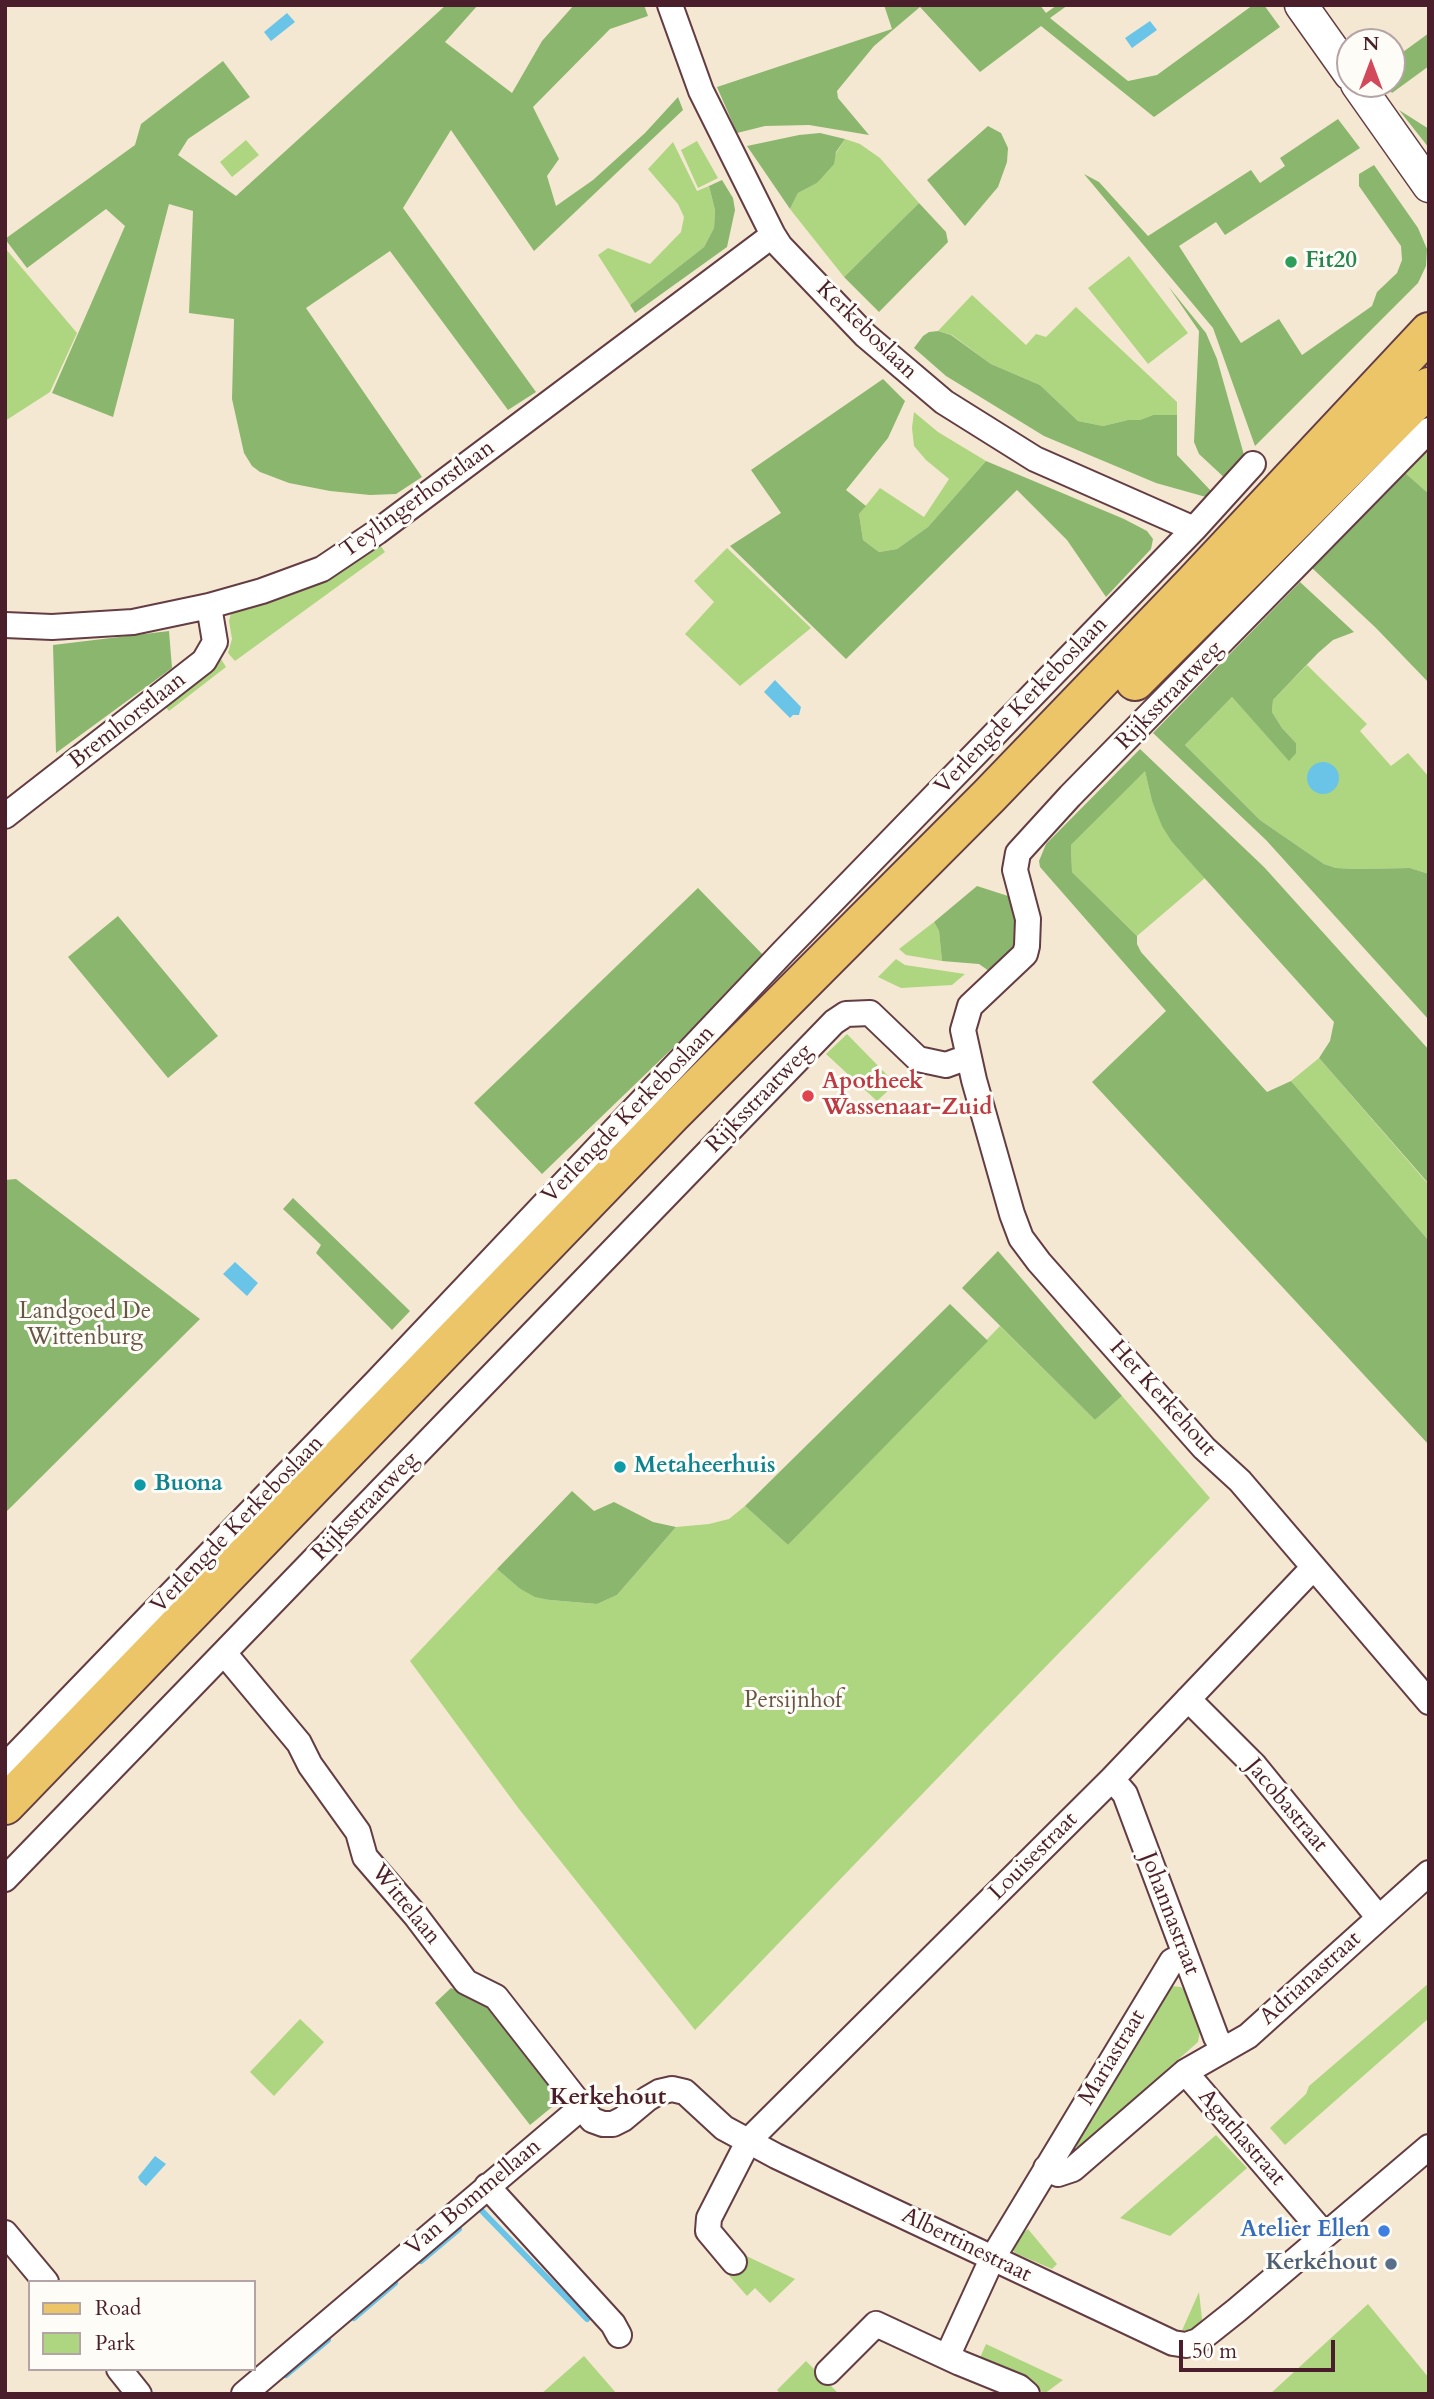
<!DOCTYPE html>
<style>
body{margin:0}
#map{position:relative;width:1434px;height:2399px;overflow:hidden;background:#f5e8d2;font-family:Cardo,serif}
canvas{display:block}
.frame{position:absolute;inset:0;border:7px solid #4a1f2b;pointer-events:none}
.legend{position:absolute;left:28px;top:2280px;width:228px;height:91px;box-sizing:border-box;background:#fdfcf7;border:2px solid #b5a4a5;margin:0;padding:9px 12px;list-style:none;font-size:21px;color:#4a1f2b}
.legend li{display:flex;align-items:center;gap:14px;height:35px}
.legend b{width:35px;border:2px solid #b5a4a5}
.north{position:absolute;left:1336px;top:28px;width:70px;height:70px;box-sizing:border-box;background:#fdfcf7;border:2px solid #b5a4a5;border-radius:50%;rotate:0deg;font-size:19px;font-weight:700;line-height:28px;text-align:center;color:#4a1f2b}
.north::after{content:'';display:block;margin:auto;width:24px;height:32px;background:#d1495b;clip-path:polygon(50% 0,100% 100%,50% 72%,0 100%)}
.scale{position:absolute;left:1179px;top:2340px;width:156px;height:32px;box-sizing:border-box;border:4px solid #4a1f2b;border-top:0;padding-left:9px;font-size:21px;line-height:24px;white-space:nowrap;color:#4a1f2b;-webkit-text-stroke:5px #fdfcf7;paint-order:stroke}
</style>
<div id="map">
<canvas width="1434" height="2399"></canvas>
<div class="frame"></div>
<ul class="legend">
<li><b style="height:9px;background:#edc569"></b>Road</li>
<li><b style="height:19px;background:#aed57f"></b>Park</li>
</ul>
<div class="north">N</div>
<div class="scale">50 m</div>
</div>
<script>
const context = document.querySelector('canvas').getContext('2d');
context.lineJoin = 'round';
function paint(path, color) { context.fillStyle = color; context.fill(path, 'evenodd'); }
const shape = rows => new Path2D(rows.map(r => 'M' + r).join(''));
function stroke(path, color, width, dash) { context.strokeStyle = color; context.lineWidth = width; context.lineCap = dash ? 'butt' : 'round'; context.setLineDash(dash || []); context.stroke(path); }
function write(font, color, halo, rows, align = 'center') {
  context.font = font + ' Cardo,serif'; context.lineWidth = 6; context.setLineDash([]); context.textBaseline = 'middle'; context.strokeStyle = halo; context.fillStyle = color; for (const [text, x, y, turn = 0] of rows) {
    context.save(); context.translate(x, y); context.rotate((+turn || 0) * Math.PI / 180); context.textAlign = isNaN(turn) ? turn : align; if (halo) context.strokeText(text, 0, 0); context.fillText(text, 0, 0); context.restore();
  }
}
paint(shape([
 [845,139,860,144,880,158,919,203,844,277,790,209,798,193,817,183],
 [246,140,259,155,232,177,220,162],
 [697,141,718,178,698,188,681,150],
 [673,142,697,191,709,186,715,210,714,228,704,247,630,305,598,255,608,248,650,264,681,232,684,217,678,204,648,169],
 [5,248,77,333,50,392,5,421],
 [1129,256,1188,333,1148,364,1088,288],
 [972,295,1026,345,1036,334,1046,337,1076,307,1177,402,1177,415,1153,415,1140,420,1128,420,1103,426,1078,421,1040,385,991,364,952,335,938,331],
 [914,412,938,432,986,461,928,527,897,549,879,552,863,540,859,514,880,488,924,517,949,479,926,460,914,446,912,428],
 [1429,444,1429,494,1403,471],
 [380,545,385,552,235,661,228,653,232,639,229,621,231,613,237,608,334,573],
 [727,548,811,628,740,686,685,634,714,602,694,581],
 [221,659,226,667,169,711,163,704],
 [1307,665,1367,724,1360,731,1391,766,1408,753,1429,777,1429,874,1410,868,1357,869,1336,868,1324,864,1260,820,1185,745,1232,697,1289,760,1296,743,1282,728,1272,712,1273,700],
 [1145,770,1152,801,1172,842,1205,878,1137,936,1072,872,1071,845],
 [934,922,939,931,942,961,906,955,899,949],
 [896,959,905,965,965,974,952,985,901,988,878,977],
 [847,1034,888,1076,893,1086,877,1101,826,1054],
 [1319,1058,1429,1185,1429,1241,1291,1081],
 [1000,1326,1095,1420,1122,1396,1210,1498,982,1732,695,2030,519,1809,410,1661,497,1569,519,1588,550,1600,597,1604,617,1595,676,1527,709,1524,729,1519,745,1506,788,1545],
 [1429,1983,1429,2018,1285,2145,1270,2128,1306,2094,1309,2086],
 [1171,1986,1181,1987,1186,1992,1200,2031,1198,2042,1078,2148,1069,2137],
 [300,2019,324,2042,274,2096,250,2072],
 [1216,2135,1247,2168,1170,2236,1120,2218],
 [1028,2229,1057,2264,1052,2269,1015,2253,1013,2250,1012,2246,1017,2238],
 [740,2253,795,2279,770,2303,755,2288,747,2296,725,2271,736,2262],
 [1199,2292,1203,2328,1180,2335],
 [1368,2304,1429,2378,1429,2394,1270,2394],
 [986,2344,1063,2380,1044,2394,1032,2381,980,2358],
 [584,2356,617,2394,541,2394],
 [806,2361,837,2392,836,2394,781,2394,777,2390]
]), '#aed57f');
paint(shape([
 [446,5,478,5,445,42,512,93,542,41,574,5,644,5,648,16,610,29,533,107,559,159,547,176,556,206,593,180,645,133,678,97,683,110,534,251,451,130,403,208,536,392,508,410,390,251,306,308,422,477,396,494,370,495,330,491,289,483,260,472,252,466,244,453,232,399,234,319,189,313,193,211,169,204,113,417,52,393,125,226,106,209,27,268,5,239,135,145,141,124,223,61,250,97,188,139,178,155,236,196],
 [884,5,1040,5,1046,13,1057,5,1068,5,1050,18,1128,81,1157,75,1253,5,1264,5,1280,27,1154,117,1041,26,980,72,920,7,874,46,837,91,838,98,869,135,809,125,765,126,737,133,717,87,892,29],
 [1429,33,1429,66,1392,93,1385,84,1392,84,1392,60],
 [1399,110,1429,129,1429,148],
 [1338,119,1360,148,1225,235,1216,222,1179,246,1241,343,1279,319,1302,355,1372,306,1377,292,1397,273,1402,260,1401,246,1359,186,1359,174,1374,165,1418,228,1427,249,1426,266,1418,283,1255,446,1213,328,1084,174,1099,182,1148,236,1251,170,1260,183,1285,166,1280,158],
 [988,126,1001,133,1008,148,1007,162,998,187,965,226,927,180],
 [820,133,845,139,836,152,834,164,817,183,798,193,790,209,747,146,799,135],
 [722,180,733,198,735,210,727,247,635,313,630,305,704,247,714,228,715,210,709,186],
 [919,203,946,232,948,242,879,312,844,277],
 [1168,286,1206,333,1217,359,1246,462,1228,481,1199,454,1194,442,1199,331],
 [938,331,951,335,991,364,1040,385,1078,421,1103,426,1128,420,1140,420,1153,415,1177,415,1177,455,1211,491,1206,497,1156,483,1044,436,946,376,914,348,923,336,929,332],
 [883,379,905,401,888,438,846,490,866,506,859,514,863,540,879,552,897,549,928,527,986,461,1124,519,1147,531,1153,539,1151,549,1106,597,1067,540,1017,490,846,659,730,546,781,513,751,470],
 [1403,471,1429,494,1429,683,1376,628,1312,568],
 [1300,582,1354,632,1333,640,1318,653,1273,700,1272,712,1282,728,1296,743,1296,753,1289,761,1232,697,1185,745,1260,820,1324,864,1336,868,1357,869,1410,868,1429,874,1429,1020,1266,840,1153,733],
 [169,631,172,668,56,753,53,645],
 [1140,749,1264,867,1429,1050,1429,1184,1319,1058,1330,1041,1334,1022,1172,842,1162,826,1152,801,1145,771,1071,845,1072,872,1137,936,1137,944,1141,952,1267,1092,1291,1081,1429,1241,1429,1445,1092,1082,1166,1011,1040,867,1039,861,1046,844],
 [977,886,1008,896,1016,911,1018,930,1014,946,989,971,979,964,942,961,939,931,934,922],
 [698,888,766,958,542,1174,474,1103],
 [118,916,218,1036,168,1078,68,957],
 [16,1179,200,1319,5,1513,5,1180],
 [293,1198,410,1311,392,1330,316,1253,321,1245,283,1209],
 [998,1251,1122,1396,1095,1420,962,1288],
 [950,1304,988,1341,788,1545,745,1506],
 [572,1491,594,1511,614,1502,653,1522,676,1527,617,1595,597,1604,550,1600,535,1597,519,1588,497,1569],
 [451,1988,481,2000,563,2098,530,2125,435,2003]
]), '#8ab66e');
paint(shape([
 [287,13,295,22,271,41,264,32],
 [1150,21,1157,30,1132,48,1125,38],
 [775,680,801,707,799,715,793,715,790,718,764,692],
 '1307 778a16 16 0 1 1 32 0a16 16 0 1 1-32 0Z',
 [235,1262,258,1283,247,1296,223,1274],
 [155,2156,166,2164,146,2186,140,2181,138,2177]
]), '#6ac4e8');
stroke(shape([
 [481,2210,587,2319],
 [421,2261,459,2229],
 [354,2318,395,2283],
 [286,2375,328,2340]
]), '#6ac4e8', 6);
const minor = shape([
 [670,5,701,91,773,235,780,246,865,335,944,402,1035,459,1194,529],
 [1429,430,1070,796,1018,853,1015,870,1028,919,1027,946,1025,954,970,1006,963,1030,974,1080,1012,1214,1021,1238,1039,1262,1204,1448,1240,1481,1429,1702],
 [5,625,52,627,133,622,209,606,262,591,322,569,377,532,773,235],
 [5,816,204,661,215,642,209,606],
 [224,1653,299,1743,310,1765,358,1832,365,1857,416,1916,466,1982,496,1997,582,2107],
 [1188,1699,1255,1766,1379,1918],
 [5,1766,376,1382,784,951,1194,529,1253,464],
 [1112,1779,1125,1794,1216,2037,1224,2050],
 [5,1879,834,1022,846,1014,870,1013,918,1059,946,1065,968,1057],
 [1185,2072,1325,2235],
 [1046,2168,1058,2174,1073,2169,1185,2072,1248,2036,1429,1873],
 [487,2186,613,2324,619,2335],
 [5,2233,46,2282],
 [734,2262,708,2231,709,2218,749,2140,1112,1779,1313,1568],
 [947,2357,992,2259,1172,1961,1185,1954],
 [119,2369,139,2394],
 [828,2372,876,2324,960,2363,1019,2387,1027,2394],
 [244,2394,582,2107,592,2120,603,2124,613,2124,623,2119,647,2099,659,2092,672,2089,685,2092,724,2128,776,2156,1173,2343,1186,2345,1198,2341,1237,2310,1429,2147]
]);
const tertiary = shape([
 [1301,5,1350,74],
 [1357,84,1429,186]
]);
const primary = shape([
 [1135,681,1429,387],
 [5,1805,671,1115,989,796,1194,583,1429,332]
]);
stroke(minor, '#643d44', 28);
stroke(tertiary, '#643d44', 35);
stroke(primary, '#643d44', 42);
stroke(minor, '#fff', 24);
stroke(tertiary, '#fff', 32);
stroke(primary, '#edc569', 38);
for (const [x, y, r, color] of [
 [1291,262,7,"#2e9e5b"],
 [808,1096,7,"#e0444e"],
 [620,1467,7,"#0f9aa8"],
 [140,1485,7,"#0f9aa8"],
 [1384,2231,7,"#3f7fe0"],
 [1391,2264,7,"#5c6f8a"]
]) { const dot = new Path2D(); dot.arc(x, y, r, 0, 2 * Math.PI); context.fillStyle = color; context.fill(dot); stroke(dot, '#fdfcf7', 2.5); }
write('bold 23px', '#27864d', '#fdfcf7', [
 ["Fit20",1305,262]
], 'left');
write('23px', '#4a1f2b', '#fdfcf7', [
 ["Kerkeboslaan",866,331,44],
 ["Teylingerhorstlaan",418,500,-36],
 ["Rijksstraatweg",1170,696,-46],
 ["Verlengde Kerkeboslaan",1022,706,-46],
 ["Bremhorstlaan",128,721,-38],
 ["Rijksstraatweg",760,1099,-46],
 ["Verlengde Kerkeboslaan",629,1115,-46],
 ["Het Kerkehout",1162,1399,48],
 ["Rijksstraatweg",366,1507,-46],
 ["Verlengde Kerkeboslaan",238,1525,-46],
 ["Jacobastraat",1286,1806,50],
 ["Louisestraat",1034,1857,-45],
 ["Wittelaan",405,1905,51],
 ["Johannastraat",1169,1914,69],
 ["Adrianastraat",1311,1979,-42],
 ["Mariastraat",1113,2058,-59],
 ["Agathastraat",1241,2138,49],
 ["Van Bommellaan",474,2198,-40],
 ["Albertinestraat",966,2246,26]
]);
write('bold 23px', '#be3a42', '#fdfcf7', [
 ["Apotheek",822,1083],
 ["Wassenaar-Zuid",822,1109]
], 'left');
write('23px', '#685644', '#fdfcf7', [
 ["Landgoed De",85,1313],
 ["Wittenburg",85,1339],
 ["Persijnhof",793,1702]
]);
write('bold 23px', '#0d838f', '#fdfcf7', [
 ["Metaheerhuis",634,1467],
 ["Buona",154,1485]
], 'left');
write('bold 23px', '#366cbe', '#fdfcf7', [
 ["Atelier Ellen",1370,2231]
], 'right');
write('bold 23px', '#4e5e75', '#fdfcf7', [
 ["Kerkehout",1377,2264]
], 'right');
write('bold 24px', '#4a1f2b', '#fdfcf7', [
 ["Kerkehout",608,2098]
]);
</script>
